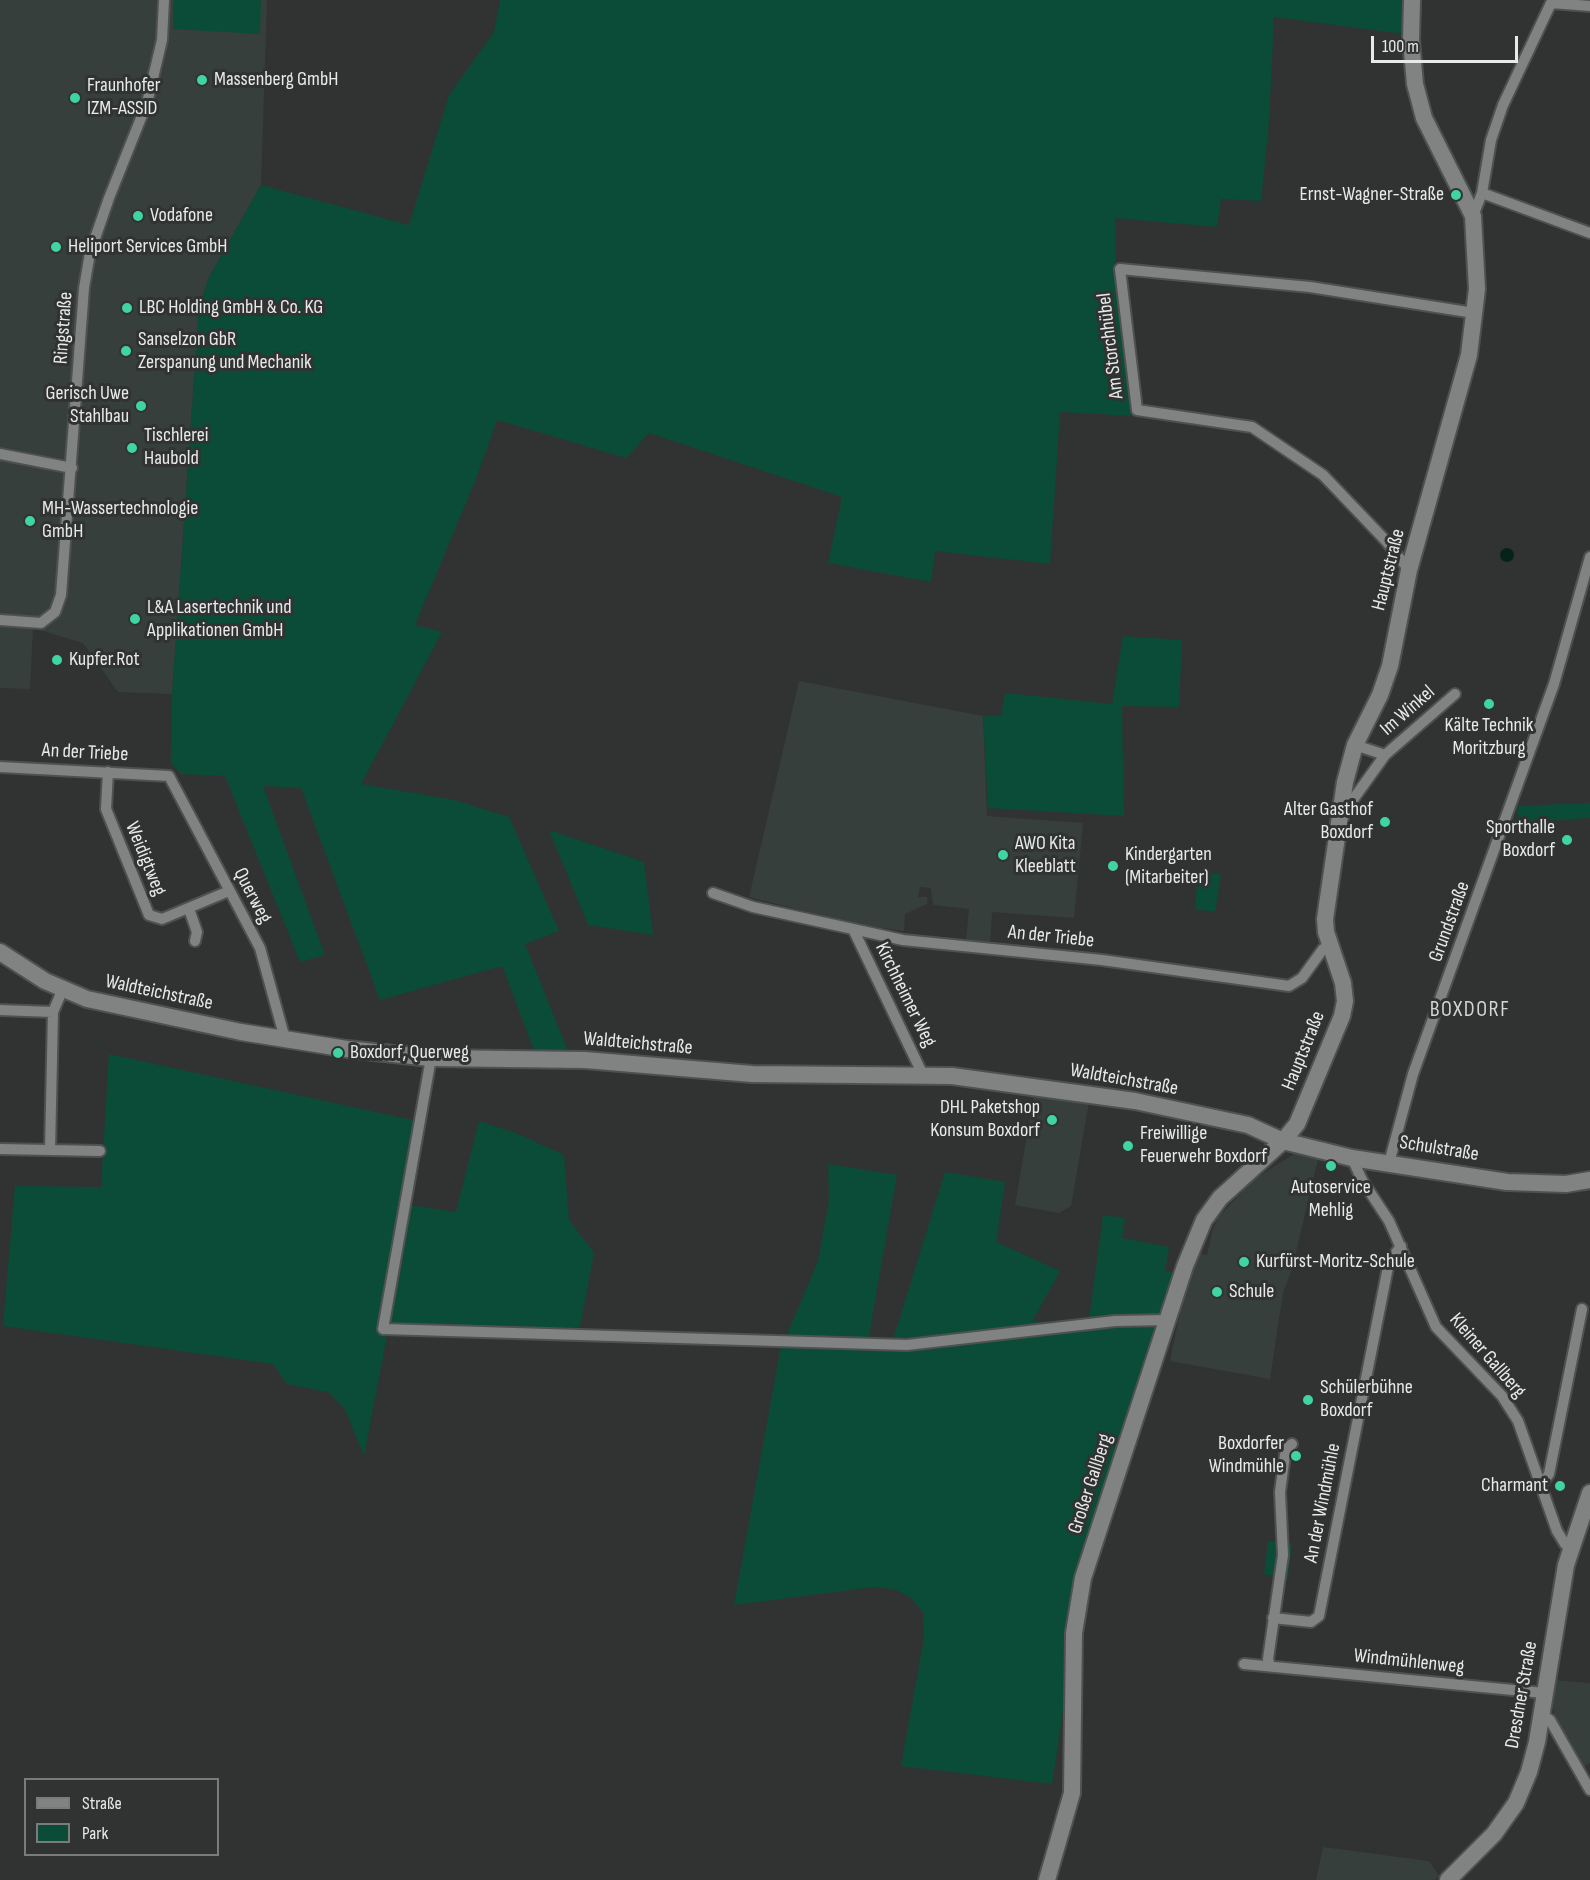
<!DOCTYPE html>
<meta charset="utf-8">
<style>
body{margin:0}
#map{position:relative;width:1590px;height:1880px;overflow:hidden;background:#303332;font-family:"Sofia Sans Condensed",sans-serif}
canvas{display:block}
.legend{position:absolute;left:24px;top:1778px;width:195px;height:78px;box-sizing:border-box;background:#303332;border:2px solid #7a7c7b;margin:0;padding:8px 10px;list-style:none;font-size:18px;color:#e8eae9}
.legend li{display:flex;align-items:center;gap:12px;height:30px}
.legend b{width:30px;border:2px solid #7a7c7b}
.scale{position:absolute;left:1371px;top:36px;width:147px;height:27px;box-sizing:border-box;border:3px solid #e8eae9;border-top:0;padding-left:8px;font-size:18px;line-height:21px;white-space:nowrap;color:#e8eae9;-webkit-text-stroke:4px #303332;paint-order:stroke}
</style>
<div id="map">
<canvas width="1590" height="1880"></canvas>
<ul class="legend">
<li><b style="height:8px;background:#808382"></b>Straße</li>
<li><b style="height:16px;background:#0a4c37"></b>Park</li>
</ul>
<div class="scale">100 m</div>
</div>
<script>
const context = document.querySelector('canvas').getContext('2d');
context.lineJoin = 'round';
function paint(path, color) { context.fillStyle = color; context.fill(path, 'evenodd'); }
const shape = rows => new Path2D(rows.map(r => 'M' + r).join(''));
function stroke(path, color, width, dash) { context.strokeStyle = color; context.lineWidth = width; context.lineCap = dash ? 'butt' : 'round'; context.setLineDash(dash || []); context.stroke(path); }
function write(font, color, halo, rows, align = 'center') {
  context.font = font + ' "Sofia Sans Condensed",sans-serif'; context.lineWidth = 6; context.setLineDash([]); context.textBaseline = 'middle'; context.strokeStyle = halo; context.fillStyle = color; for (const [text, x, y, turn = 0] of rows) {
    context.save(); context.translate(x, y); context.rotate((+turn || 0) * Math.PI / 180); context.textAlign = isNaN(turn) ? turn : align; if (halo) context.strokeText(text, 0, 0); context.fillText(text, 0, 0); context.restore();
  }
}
paint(shape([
 [0,0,267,0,261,185,209,277,199,307,172,694,118,692,83,643,33,628,30,689,0,688],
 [799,681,983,716,987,816,1083,823,1074,918,992,912,990,945,966,940,969,909,933,905,931,888,920,887,918,897,927,897,927,904,905,914,904,931,861,925,749,897],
 [1034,1095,1089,1102,1071,1206,1059,1213,1015,1205],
 [1294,1154,1318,1159,1292,1269,1283,1293,1270,1379,1170,1361,1180,1312,1197,1253,1207,1255,1212,1232,1218,1218,1253,1180],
 [1552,1680,1590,1683,1590,1763,1581,1768,1555,1716,1551,1702],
 [1323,1847,1429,1861,1439,1876,1435,1880,1316,1880]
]), '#373f3c');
paint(shape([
 [174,0,261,0,260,34,173,29],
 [500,0,1406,0,1404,34,1274,17,1269,121,1261,201,1221,199,1217,227,1115,218,1116,271,1133,416,1060,412,1050,564,935,551,931,582,828,563,842,497,649,433,626,458,497,420,476,479,415,625,442,632,361,784,454,800,509,817,559,931,525,944,569,1054,536,1055,502,966,380,1000,301,788,263,786,325,955,300,962,225,776,181,774,171,763,172,694,199,307,209,277,261,185,409,225,449,95,494,32],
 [1123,636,1182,640,1179,707,1122,706,1124,816,988,808,983,716,1001,715,1005,693,1112,704],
 [1590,803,1590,818,1519,823,1517,806],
 [549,830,644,862,653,935,588,925],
 [1198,872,1221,874,1215,912,1195,909],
 [109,1054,417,1121,411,1205,456,1212,479,1121,516,1133,564,1155,569,1220,594,1253,580,1327,387,1335,364,1456,345,1409,328,1392,287,1384,273,1364,3,1326,15,1186,101,1187],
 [828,1164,897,1175,868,1341,893,1340,945,1172,1005,1182,996,1242,1060,1271,1032,1322,1089,1319,1103,1215,1125,1218,1122,1238,1169,1247,1165,1271,1177,1273,1068,1643,1062,1718,1052,1784,901,1766,924,1638,923,1613,911,1598,894,1589,873,1587,734,1605,780,1351,818,1261,829,1200],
 [1268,1541,1292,1544,1288,1579,1264,1574]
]), '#0a4c37');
paint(shape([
 '1500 555a7 7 0 1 1 14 0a7 7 0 1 1-14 0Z'
]), '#062318');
const street = shape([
 [1482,193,1590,233],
 [1473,216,1482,193,1491,140,1503,105,1551,3,1590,6],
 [0,454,72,468],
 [1409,570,1386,541,1323,475,1252,427,1137,410,1120,269,1310,287,1474,313],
 [0,620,41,623,55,612,61,595,84,288,90,253,109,198,147,103,162,40,164,0],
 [1385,755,1455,694],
 [0,767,169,776,260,948,285,1039],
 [108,772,106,809,149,915,162,919,229,891],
 [1342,815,1385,755,1355,745],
 [713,893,753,907,903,940,1102,960,1289,986,1302,978,1323,949,1330,945],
 [189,909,197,932,195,941],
 [854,931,923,1075],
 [0,1010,53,1012],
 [431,1058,383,1329,907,1345,1115,1321,1169,1320],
 [0,1149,50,1150,53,1012,62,991],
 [50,1150,100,1151],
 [1352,1158,1362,1180,1389,1221,1436,1327,1502,1396,1518,1421,1557,1531,1565,1544,1570,1548],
 [1389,1163,1413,1074,1554,684,1590,557],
 [1542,1484,1549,1474,1582,1309],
 [1273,1618,1311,1622,1319,1616,1389,1262,1401,1246],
 [1244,1664,1544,1693],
 [1270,1666,1268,1659,1283,1555,1280,1492,1285,1455,1287,1448,1292,1444],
 [1542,1714,1550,1720,1590,1790]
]);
const secondary = shape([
 [0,952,45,981,87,999,241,1032,347,1049,431,1058,585,1060,752,1074,952,1076,1135,1101,1248,1125,1283,1141,1352,1158,1507,1182,1566,1184,1590,1180],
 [1047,1880,1072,1793,1074,1633,1083,1578,1185,1266,1204,1220,1220,1198,1283,1141,1297,1124,1342,1016,1345,1001,1343,983,1326,932,1325,919,1345,782,1355,745,1380,695,1390,666,1409,570,1469,355,1477,289,1473,216,1424,118,1415,84,1411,40,1412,0],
 [1448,1880,1494,1834,1516,1803,1529,1772,1537,1742,1566,1565,1590,1493]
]);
stroke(street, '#4e5150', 14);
stroke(secondary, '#4e5150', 20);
stroke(street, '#808382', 10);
stroke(secondary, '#808382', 16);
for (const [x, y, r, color] of [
 [202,80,6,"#40d4a1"],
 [75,98,6,"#40d4a1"],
 [1456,195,6,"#40d4a1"],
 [138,216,6,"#40d4a1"],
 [56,247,6,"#40d4a1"],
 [127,308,6,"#40d4a1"],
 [126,351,6,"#40d4a1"],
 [141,406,6,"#40d4a1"],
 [132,448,6,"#40d4a1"],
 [30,521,6,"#40d4a1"],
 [135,619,6,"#40d4a1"],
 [57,660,6,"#40d4a1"],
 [1489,704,6,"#40d4a1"],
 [1385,822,6,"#40d4a1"],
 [1567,840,6,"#40d4a1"],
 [1003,855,6,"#40d4a1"],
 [1113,866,6,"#40d4a1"],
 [338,1053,6,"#40d4a1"],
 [1052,1120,6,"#40d4a1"],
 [1128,1146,6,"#40d4a1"],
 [1331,1166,6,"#40d4a1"],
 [1244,1262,6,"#40d4a1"],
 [1217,1292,6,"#40d4a1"],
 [1308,1400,6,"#40d4a1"],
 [1296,1456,6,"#40d4a1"],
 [1560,1486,6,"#40d4a1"]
]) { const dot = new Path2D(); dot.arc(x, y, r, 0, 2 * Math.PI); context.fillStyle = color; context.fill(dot); stroke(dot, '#303332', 2); }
write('20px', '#e8eae9', '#303332', [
 ["Massenberg GmbH",214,80],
 ["Fraunhofer",87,86],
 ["IZM-ASSID",87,109],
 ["Ernst-Wagner-Straße",1444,195,"right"],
 ["Vodafone",150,216],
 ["Heliport Services GmbH",68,247],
 ["LBC Holding GmbH & Co. KG",139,308],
 ["Sanselzon GbR",138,340],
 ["Zerspanung und Mechanik",138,363],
 ["Gerisch Uwe",129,394,"right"],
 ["Stahlbau",129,417,"right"],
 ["Tischlerei",144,436],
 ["Haubold",144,459],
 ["MH-Wassertechnologie",42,509],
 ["GmbH",42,532],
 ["L&A Lasertechnik und",147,608],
 ["Applikationen GmbH",147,631],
 ["Kupfer.Rot",69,660],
 ["Kälte Technik",1489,726,"center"],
 ["Moritzburg",1489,749,"center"],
 ["Alter Gasthof",1373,810,"right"],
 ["Boxdorf",1373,833,"right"],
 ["Sporthalle",1555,828,"right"],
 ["Boxdorf",1555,851,"right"],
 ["AWO Kita",1015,844],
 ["Kleeblatt",1015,867],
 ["Kindergarten",1125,855],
 ["(Mitarbeiter)",1125,878],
 ["Boxdorf, Querweg",350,1053],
 ["DHL Paketshop",1040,1108,"right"],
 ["Konsum Boxdorf",1040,1131,"right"],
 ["Freiwillige",1140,1134],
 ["Feuerwehr Boxdorf",1140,1157],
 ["Autoservice",1331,1188,"center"],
 ["Mehlig",1331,1211,"center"],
 ["Kurfürst-Moritz-Schule",1256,1262],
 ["Schule",1229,1292],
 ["Schülerbühne",1320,1388],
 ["Boxdorf",1320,1411],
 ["Boxdorfer",1284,1444,"right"],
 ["Windmühle",1284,1467,"right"],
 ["Charmant",1548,1486,"right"]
], 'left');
write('20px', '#e8eae9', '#303332', [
 ["Ringstraße",64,328,-86],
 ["Am Storchhübel",1111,346,-97],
 ["Hauptstraße",1389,570,-76],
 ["Im Winkel",1408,711,-41],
 ["An der Triebe",85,753,3],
 ["Weidigtweg",145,859,68],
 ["Querweg",252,896,62],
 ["Grundstraße",1450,922,-70],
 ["An der Triebe",1051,937,6],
 ["Waldteichstraße",159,993,12],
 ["Kirchheimer Weg",905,995,64],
 ["Waldteichstraße",638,1044,5],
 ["Hauptstraße",1304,1051,-68],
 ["Waldteichstraße",1124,1080,10],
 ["Schulstraße",1439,1149,9],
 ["Kleiner Gallberg",1487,1356,49],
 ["Großer Gallberg",1091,1484,-72],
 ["An der Windmühle",1323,1503,-79],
 ["Windmühlenweg",1409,1662,6],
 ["Dresdner Straße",1522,1695,-80]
]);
context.letterSpacing = '1.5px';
write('22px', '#d2d6d4', '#303332', [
 ["BOXDORF",1470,1010]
]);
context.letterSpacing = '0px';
</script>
